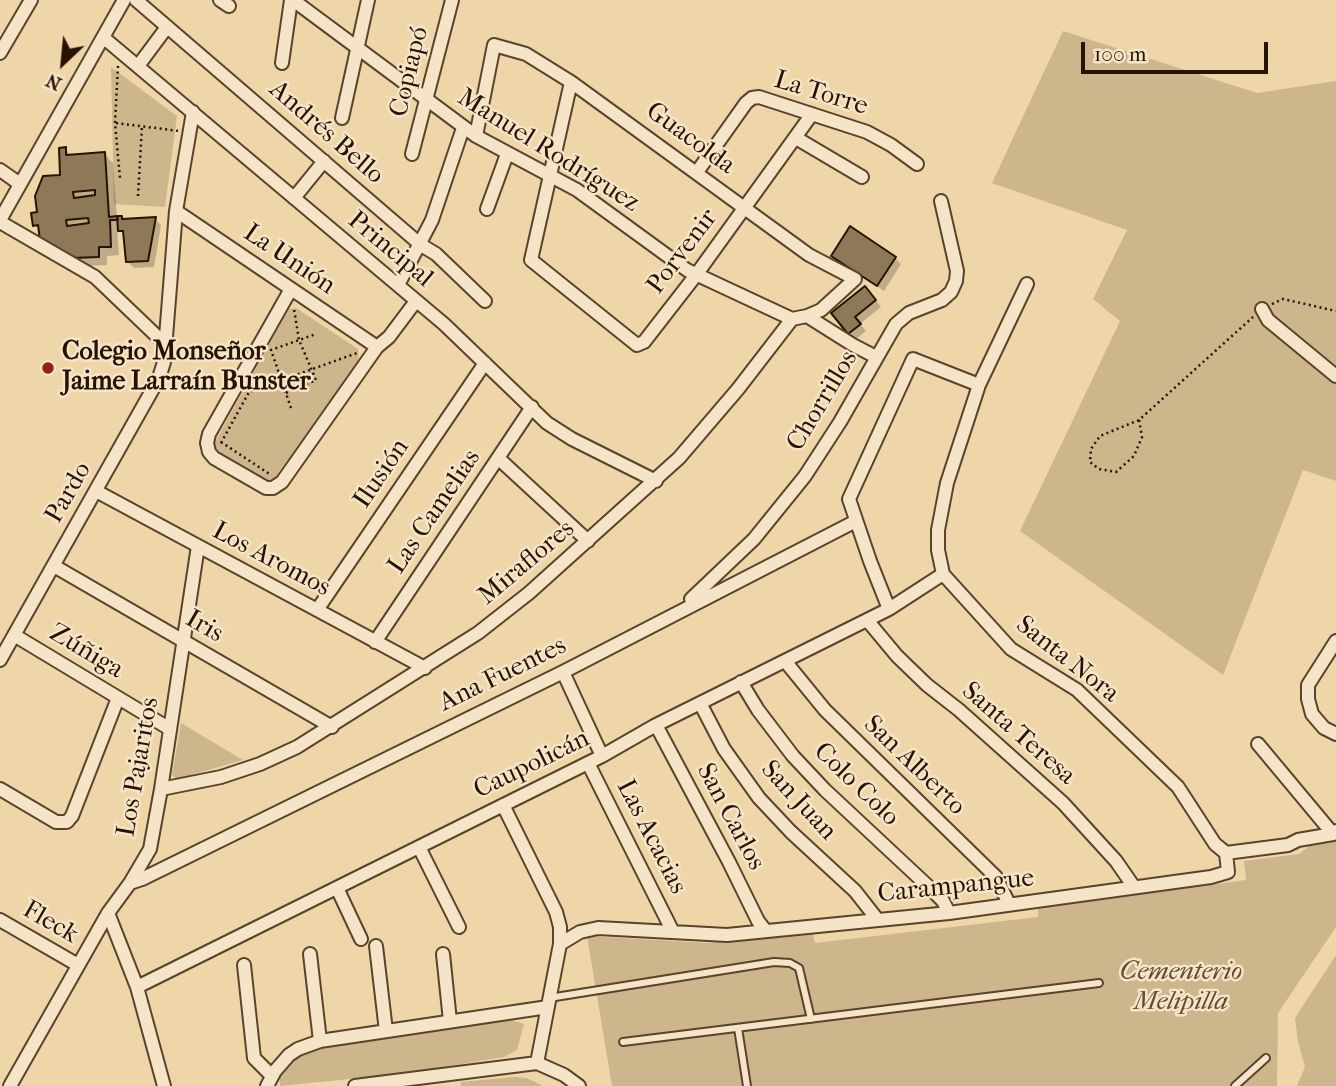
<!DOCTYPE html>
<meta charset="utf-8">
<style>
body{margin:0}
#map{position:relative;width:1336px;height:1086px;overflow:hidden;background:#efd6a9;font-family:"IM FELL French Canon",serif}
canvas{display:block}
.north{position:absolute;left:28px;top:28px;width:70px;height:70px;-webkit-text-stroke:5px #f5e4c7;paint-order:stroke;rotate:206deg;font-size:19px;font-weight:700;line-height:28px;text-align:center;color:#261301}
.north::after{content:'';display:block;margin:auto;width:24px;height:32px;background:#261301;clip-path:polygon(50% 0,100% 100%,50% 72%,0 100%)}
.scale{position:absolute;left:1081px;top:42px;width:187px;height:32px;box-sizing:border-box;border:4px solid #261301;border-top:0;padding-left:9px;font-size:21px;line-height:24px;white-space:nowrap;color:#261301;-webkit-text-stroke:5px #f5e4c7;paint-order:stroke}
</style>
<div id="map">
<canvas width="1336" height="1086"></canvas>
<div class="north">N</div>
<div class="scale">100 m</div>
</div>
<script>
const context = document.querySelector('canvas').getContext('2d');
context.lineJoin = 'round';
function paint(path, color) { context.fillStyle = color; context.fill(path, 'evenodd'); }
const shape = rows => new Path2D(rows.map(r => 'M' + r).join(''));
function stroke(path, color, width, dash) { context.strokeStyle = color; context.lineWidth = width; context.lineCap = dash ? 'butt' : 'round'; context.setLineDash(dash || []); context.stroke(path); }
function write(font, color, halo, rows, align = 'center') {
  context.font = font + ' "IM FELL French Canon",serif'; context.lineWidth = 5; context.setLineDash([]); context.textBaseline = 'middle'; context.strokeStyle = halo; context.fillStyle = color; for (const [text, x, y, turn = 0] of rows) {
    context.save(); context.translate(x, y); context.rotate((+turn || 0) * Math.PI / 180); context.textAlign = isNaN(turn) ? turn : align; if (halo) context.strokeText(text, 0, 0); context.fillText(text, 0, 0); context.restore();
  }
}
paint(shape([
 [1063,31,1257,93,1336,81,1336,481,1303,470,1223,675,1020,531,1120,321,1093,299,1127,230,992,183],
 [111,67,177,116,165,207,114,204],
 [296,308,358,349,359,361,274,479,266,483,214,451,215,442,289,309],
 [181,723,243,760,177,779,172,775],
 [1336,826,1336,927,1278,1013,1277,1086,612,1086,587,936,709,943,812,930,815,943,1038,917,1038,909,1246,880,1244,861,1299,854],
 [1336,955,1336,1086,1297,1086,1305,1067,1298,1042,1295,1018],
 [508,1019,524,1024,517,1050,504,1057,400,1074,280,1086,279,1075,287,1064,298,1056,314,1049,373,1036],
 [514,1077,527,1078,543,1086,461,1086,461,1082]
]), '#cdb58c');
paint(shape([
 [65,149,72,156,104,154,113,163,117,218,124,221,155,219,161,225,154,267,134,268,128,262,125,234,117,227,119,255,107,256,107,265,84,266,35,225,39,214,62,177],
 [833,255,895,258,901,264,884,291],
 [872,295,881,307,860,324,866,331,855,340,833,313]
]), '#0003');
const building = shape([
 [66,147,66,155,105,152,109,217,117,216,118,220,110,220,111,247,99,247,99,257,73,258,40,240,38,225,33,226,31,213,37,212,35,196,43,176,60,175,59,148,66,147],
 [95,190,95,195,74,198,73,192,95,190],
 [88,218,89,223,67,226,66,220,88,218],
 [117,216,122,216,122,219,156,217,148,261,126,262,123,231,118,231,117,216],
 [850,226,896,257,877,286,831,256,850,226],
 [865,286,876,300,855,317,861,324,848,334,831,313,865,286]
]);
paint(building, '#8f7858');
stroke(building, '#261301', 2);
const lane = shape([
 [549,998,774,962,790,963,799,968,811,1019],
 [738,1028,747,1086],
 [623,1042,1099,983],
 [1235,1086,1266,1058]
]);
const street = shape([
 [136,0,421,245,436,254,485,301],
 [220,0,229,6],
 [293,0,476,136,577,190,687,270,792,319],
 [104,38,444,324,547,423,572,439,656,481],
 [0,53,31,0],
 [282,63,291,0],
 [138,66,167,27],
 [571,82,531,260,637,345,644,342,696,275,812,114],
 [342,118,368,0],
 [796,138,862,177],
 [412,154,452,0],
 [0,170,20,184],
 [697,172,746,103,752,98,759,97,867,132,891,145,917,164],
 [294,198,324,161],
 [487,209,507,154],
 [176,211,377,347],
 [0,220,124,0],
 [0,222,95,277,164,343],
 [1027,284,979,385,947,483,938,530,938,550,943,574,1011,649,1077,690,1178,787,1215,844,1226,853],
 [398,285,432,220,463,128],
 [291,289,209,434,207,443,209,452,214,458,266,488,273,488,282,482,377,347,389,337,416,301],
 [1262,309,1268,320,1336,376],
 [807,316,853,345,876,357],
 [498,458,588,541],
 [96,491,425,668],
 [54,566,332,727],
 [691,599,754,539,805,476,840,422,896,324,909,313,942,300,951,292,956,281,957,271,941,201],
 [889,609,870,561,849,499,913,359,979,385],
 [317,610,485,363],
 [867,620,897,656,927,685,959,710,1063,803,1116,861,1134,887],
 [14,635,170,729],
 [1336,641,1308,685,1308,699,1312,714,1324,728,1336,734],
 [375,642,532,407],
 [0,660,159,378,164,362,176,211,193,112],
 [785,661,825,710,996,877,1009,904],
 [563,672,602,756],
 [741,682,758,710,793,756,825,790,931,889,943,901,949,913],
 [700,703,724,749,759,798,791,832,855,891,877,919],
 [656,725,729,862,758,921,765,930],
 [1258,744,1333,834],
 [588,763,673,932],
 [0,789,56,822,67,822,72,816,118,698],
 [161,789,221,777,260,764,297,747,478,633,529,593,679,458,738,389,792,319,807,316,821,310,855,279,809,255,571,82,526,54,494,45,476,136],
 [503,805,556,912,560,927,560,944,537,1063],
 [419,847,459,927],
 [130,883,142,879,563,672,856,521],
 [337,888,361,939],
 [108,913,137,987,164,1086],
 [0,920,78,965],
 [560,944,580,932,598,928,727,935,949,913,1211,877,1228,872,1226,853,1288,845,1298,840,1333,834,1336,831],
 [376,946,386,1031],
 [310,954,320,1041],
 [443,954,450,1021],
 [244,965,254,1058,272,1076],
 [137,987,602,756,656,725,889,609,943,574],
 [10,1086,108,913,130,883,150,849,161,789,198,546],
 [267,1086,275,1071,289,1055,298,1049,320,1041,548,1007],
 [355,1086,537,1063,564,1075,579,1086]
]);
stroke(lane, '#58442b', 10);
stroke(street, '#58442b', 16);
stroke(shape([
 [118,66,115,123,120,178],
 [116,123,179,131],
 [138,196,142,126],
 [1272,304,1283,299,1336,311],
 [286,393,316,380,299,340,294,309],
 [291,408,271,350,316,334],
 [1139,420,1142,437,1134,456,1116,472,1099,469,1090,462,1091,449,1100,436,1139,420,1253,317],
 [221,442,271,475],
 [221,443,249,392,357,353]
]), '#261301', 2.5, [2, 3.5]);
stroke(lane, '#f5e4c7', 6);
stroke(street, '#f5e4c7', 12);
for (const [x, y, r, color] of [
 [48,368,7,"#8f2418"]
]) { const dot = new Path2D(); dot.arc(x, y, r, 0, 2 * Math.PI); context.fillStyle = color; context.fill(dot); stroke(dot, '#f5e4c7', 2.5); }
write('26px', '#261301', '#f5e4c7', [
 ["Copiapó",410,72,-76],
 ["La Torre",821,94,17],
 ["Andrés Bello",326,133,41],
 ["Guacolda",690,139,36],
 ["Manuel Rodríguez",548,151,32],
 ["Principal",390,250,40],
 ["Porvenir",683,252,-53],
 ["La Unión",289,260,34],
 ["Chorrillos",823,401,-59],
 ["Ilusión",382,474,-56],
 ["Pardo",69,493,-60],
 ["Las Camelias",435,512,-56],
 ["Los Aromos",271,560,28],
 ["Miraflores",527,563,-40],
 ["Iris",204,627,30],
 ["Zúñiga",86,652,31],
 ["Santa Nora",1067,660,38],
 ["Ana Fuentes",503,675,-26],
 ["Santa Teresa",1018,734,41],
 ["Caupolicán",532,765,-26],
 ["San Alberto",914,766,44],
 ["Los Pajaritos",139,767,-80],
 ["Colo Colo",856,785,44],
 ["San Juan",798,801,47],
 ["San Carlos",730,817,62],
 ["Las Acacias",651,837,63],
 ["Carampangue",956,887,-6],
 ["Fleck",50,923,30]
]);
write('bold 26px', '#261301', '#f5e4c7', [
 ["Colegio Monseñor",62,353],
 ["Jaime Larraín Bunster",62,383]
], 'left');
write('italic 26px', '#604c32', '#f5e4c7', [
 ["Cementerio",1181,973],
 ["Melipilla",1181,1003]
]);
</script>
